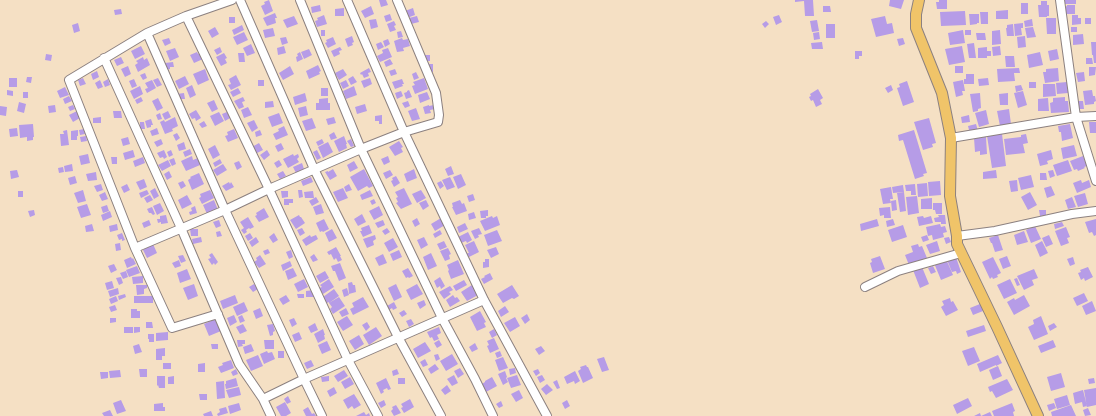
<!DOCTYPE html>
<style>
body{margin:0}
canvas{display:block;background:#f5e0c4}
</style>
<canvas width="1096" height="416"></canvas>
<script>
const context = document.querySelector('canvas').getContext('2d');
context.lineJoin = 'round';
function paint(path, color) { context.fillStyle = color; context.fill(path, 'evenodd'); }
const shape = rows => new Path2D(rows.map(r => 'M' + r).join(''));
function stroke(path, color, width, dash) { context.strokeStyle = color; context.lineWidth = width; context.lineCap = dash ? 'butt' : 'round'; context.setLineDash(dash || []); context.stroke(path); }
paint(shape([
 [269,0,273,11,265,15,261,6,265,4,264,2],
 [379,0,386,0,388,5,381,7],
 [795,0,813,0,814,16,805,16,804,1,795,2],
 [890,0,904,0,901,9,889,6],
 [939,0,947,0,947,9,937,9,936,2,939,2],
 [1065,0,1076,0,1076,4,1065,4],
 [1041,1,1047,1,1047,5,1049,5,1049,16,1047,16,1047,17,1039,17,1038,5,1041,5],
 [1021,3,1028,3,1028,14,1021,14],
 [320,5,321,11,312,13,311,7],
 [1067,5,1075,5,1075,14,1065,14,1065,7,1067,6],
 [371,6,374,14,365,18,361,11],
 [823,6,830,6,831,12,823,12],
 [344,8,344,16,335,16,335,9],
 [413,8,415,15,407,18,405,11],
 [121,9,122,14,115,15,114,10],
 [1008,10,1008,19,996,19,996,11],
 [965,11,966,25,941,26,940,12],
 [980,12,988,12,988,24,981,24],
 [275,13,277,18,275,18,276,23,267,26,263,18],
 [390,14,392,20,386,22,384,16],
 [969,14,979,14,979,23,977,23,977,24,970,25],
 [324,15,327,24,317,27,315,21,318,20,317,18],
 [779,15,782,22,776,25,773,17],
 [1072,15,1078,15,1078,18,1081,18,1081,24,1072,25],
 [294,16,298,24,287,28,283,20],
 [417,16,419,22,411,24,409,18],
 [885,16,887,24,892,23,894,33,876,37,871,19],
 [229,17,235,17,235,23,229,23],
 [1046,18,1056,18,1056,34,1047,34],
 [1085,18,1091,18,1091,24,1085,24],
 [376,19,378,27,371,29,369,20],
 [1032,19,1033,26,1025,27,1024,21],
 [817,20,819,31,812,32,810,21],
 [394,21,396,25,394,26,396,30,390,32,387,24],
 [766,21,769,24,765,28,762,24],
 [78,23,80,31,74,33,72,25],
 [1023,23,1023,28,1021,28,1022,35,1015,36,1014,24],
 [826,24,835,24,835,38,826,38],
 [1013,24,1014,36,1007,36,1006,28,1007,28,1007,25],
 [242,25,244,30,234,35,232,30],
 [215,27,219,34,212,38,208,31],
 [1033,27,1036,37,1027,38,1025,28],
 [1071,27,1077,27,1077,32,1071,32],
 [273,28,275,36,265,38,263,30],
 [321,30,325,30,325,36,321,36],
 [963,30,965,43,950,45,948,33],
 [965,30,971,30,971,35,965,35],
 [1000,30,1001,44,992,45,992,31],
 [401,31,403,37,398,38,397,32],
 [244,32,248,40,237,45,233,37],
 [819,32,820,39,814,40,813,33],
 [976,33,985,33,986,40,977,40],
 [1083,34,1084,44,1073,45,1073,35],
 [352,36,354,42,352,43,353,45,348,47,345,39],
 [1025,36,1026,47,1018,48,1017,37],
 [286,37,288,43,282,45,280,38],
 [333,37,336,44,328,48,325,43,327,42,326,40],
 [169,38,171,43,165,46,162,40],
 [402,38,403,40,408,39,410,46,403,48,404,51,397,52,394,41],
 [903,38,905,44,899,46,897,39],
 [388,39,390,44,385,47,383,41],
 [381,42,384,47,378,50,376,44],
 [822,42,823,49,812,49,811,43],
 [1091,42,1096,42,1096,63,1094,63,1093,55,1092,55],
 [974,43,976,58,969,58,967,44],
 [251,44,255,53,247,56,243,48],
 [141,46,145,54,135,59,131,51],
 [284,46,286,53,278,55,277,48],
 [962,46,965,62,949,65,945,49],
 [1000,46,1001,55,993,56,992,47],
 [220,47,222,52,217,55,214,50],
 [340,47,342,50,339,51,340,54,334,57,331,51],
 [987,47,987,51,991,51,991,56,987,56,987,58,978,58,978,48],
 [175,48,179,57,170,61,166,51],
 [388,48,392,57,380,62,377,56,383,53,382,50],
 [309,49,312,55,304,59,301,52],
 [1057,49,1059,59,1050,61,1048,51],
 [855,51,862,51,862,56,859,56,859,59,855,59],
 [197,52,198,54,200,53,203,59,194,63,190,55],
 [300,52,303,59,297,62,296,57,298,56,297,54],
 [1040,52,1043,65,1029,68,1027,55],
 [224,53,227,58,225,59,227,63,221,66,216,57],
 [238,53,244,53,245,62,239,62],
 [46,54,52,55,51,61,45,60],
 [425,55,430,55,430,61,425,61],
 [1005,56,1014,56,1015,67,1006,67],
 [121,57,124,63,117,66,114,60],
 [143,57,144,60,147,58,150,65,138,72,135,65,138,63,136,61],
 [1086,58,1092,58,1093,64,1086,64],
 [390,59,393,64,386,67,384,62],
 [173,62,174,67,170,67,170,69,166,70,165,63],
 [428,64,433,64,433,72,429,72],
 [318,65,321,71,319,72,320,74,309,79,306,71],
 [128,66,131,74,125,77,121,69],
 [290,66,294,74,283,80,279,73],
 [955,66,963,66,963,73,955,73],
 [1089,67,1096,67,1095,75,1089,76],
 [369,68,371,72,368,73,369,76,364,78,362,74,361,75,360,73],
 [1019,68,1020,73,1014,73,1015,81,998,82,997,69],
 [1058,68,1059,81,1045,83,1043,72,1046,72,1046,69],
 [205,69,209,80,198,85,193,74],
 [343,69,347,75,339,80,335,73],
 [395,69,397,74,391,76,389,71],
 [97,71,99,77,93,80,91,74],
 [416,72,419,78,414,80,412,74],
 [1084,72,1085,81,1078,82,1076,73],
 [145,73,147,78,143,80,140,75],
 [966,74,974,74,974,84,964,84,964,79,966,79],
 [236,75,241,85,231,90,228,85,231,84,229,79],
 [185,76,189,84,179,89,175,81],
 [353,76,357,82,351,85,348,79],
 [27,77,32,77,31,83,26,82],
 [9,78,17,78,17,87,9,87],
 [83,78,86,84,80,86,78,80],
 [158,78,162,85,157,87,153,80],
 [370,78,372,84,364,88,361,81],
 [424,78,428,89,415,94,412,86,415,85,413,82],
 [988,78,989,85,979,86,978,79],
 [108,79,110,85,105,87,103,82],
 [134,79,137,86,132,88,129,81],
 [402,79,404,84,402,84,403,86,395,89,392,82],
 [100,80,103,87,98,89,95,83],
 [152,80,156,88,147,93,145,89,148,88,145,83],
 [258,80,264,80,264,86,258,86],
 [346,80,349,86,343,89,340,83],
 [963,80,965,91,962,91,963,95,956,97,953,82],
 [907,81,914,102,903,106,897,88,900,87,899,84],
 [1029,82,1036,82,1036,88,1029,88],
 [1067,82,1068,93,1057,94,1056,83],
 [1043,84,1055,84,1056,96,1043,97],
 [192,85,196,95,190,98,186,88],
 [891,85,893,90,888,93,885,88],
 [1021,85,1023,90,1016,92,1015,86],
 [140,86,143,94,134,99,130,91],
 [354,86,357,95,346,99,343,91],
 [65,87,69,95,60,98,57,91],
 [238,88,241,93,233,97,230,92],
 [321,88,328,88,328,96,321,96],
 [818,89,823,98,820,100,822,104,816,107,813,100,811,101,809,97,811,96,810,94],
 [7,90,13,91,13,96,7,95],
 [409,90,412,97,406,99,404,93,407,92,407,91],
 [1092,90,1093,96,1095,96,1096,101,1094,102,1094,104,1085,105,1083,91],
 [401,91,403,96,397,99,395,93],
 [1023,91,1027,105,1018,108,1014,93],
 [23,92,28,92,28,98,23,98],
 [427,92,430,99,420,103,418,95],
 [184,93,185,99,177,99,177,94],
 [305,93,307,101,295,105,293,97],
 [980,93,981,108,978,109,978,111,973,112,970,94],
 [1008,93,1008,105,1000,105,999,94],
 [69,96,72,101,65,104,63,99],
 [141,97,143,101,137,104,135,100],
 [243,97,245,101,242,102,244,107,239,109,234,101],
 [1065,97,1065,101,1068,101,1069,112,1051,113,1050,103,1053,102,1053,98],
 [158,98,163,108,157,111,152,101],
 [328,98,328,103,330,103,330,110,316,110,316,103,319,103,319,99],
 [1048,98,1049,111,1038,111,1038,99],
 [214,100,218,109,212,112,207,103],
 [273,101,274,107,265,108,265,102],
 [408,101,410,106,405,108,402,103],
 [1077,101,1083,101,1084,109,1078,109],
 [19,102,26,104,24,113,17,111],
 [365,104,367,111,357,114,355,107],
 [55,105,56,112,49,113,48,106],
 [73,105,75,109,70,111,68,107],
 [429,105,429,106,434,105,435,109,430,110,431,113,425,114,423,107],
 [0,106,7,107,6,116,0,115],
 [306,106,308,115,300,117,298,108],
 [248,107,252,115,244,118,241,110],
 [416,108,420,119,412,121,408,111],
 [1009,109,1011,124,1000,126,997,111],
 [196,110,201,118,196,121,195,118,192,119,189,114],
 [986,110,989,124,979,127,975,113],
 [77,111,80,118,73,122,69,115],
 [113,111,121,111,122,118,114,118],
 [168,111,171,117,165,120,162,114],
 [219,112,224,121,215,126,210,116],
 [227,112,230,118,225,121,222,114],
 [160,113,162,119,158,120,156,115],
 [279,113,283,123,272,127,268,117],
 [382,115,382,124,379,124,379,121,375,121,375,116],
 [969,115,970,122,962,123,961,117],
 [101,117,101,123,93,123,93,118],
 [175,117,178,126,172,129,173,131,165,134,160,122,164,120,165,122],
 [334,117,336,123,328,125,326,119],
 [312,118,316,128,306,131,302,121],
 [929,118,936,143,932,144,933,147,923,150,914,122],
 [151,119,153,125,151,125,151,127,147,128,145,121],
 [254,120,258,128,252,132,247,123],
 [204,121,207,126,202,128,199,124],
 [140,122,144,122,145,129,140,129],
 [1089,122,1096,122,1096,133,1090,133],
 [33,124,34,137,33,137,33,140,27,141,27,137,20,138,19,125],
 [976,124,978,131,970,134,968,126],
 [1070,124,1073,138,1062,141,1061,132,1059,132,1058,126],
 [284,126,288,135,276,140,273,134,279,131,278,129],
 [17,128,18,136,10,137,9,129],
 [157,128,159,134,152,136,150,131],
 [84,129,85,134,80,135,79,130],
 [234,129,238,138,228,142,225,136,228,135,227,132],
 [67,130,69,145,61,146,60,134,64,134,63,131],
 [78,130,78,136,77,136,77,140,71,140,71,131],
 [260,130,262,135,256,137,255,132],
 [914,130,927,173,923,174,924,176,915,179,903,140,899,141,898,135],
 [334,132,337,138,331,140,329,135],
 [177,133,180,138,176,141,173,135],
 [1002,134,1006,166,992,168,987,136],
 [1026,134,1028,143,1023,144,1025,153,1006,155,1004,139,1021,137,1021,135],
 [86,136,87,141,81,142,80,137],
 [344,136,347,144,346,144,347,148,339,152,334,141],
 [128,137,130,144,123,146,121,139],
 [986,137,987,154,980,155,980,151,975,152,974,138],
 [161,139,163,144,157,147,154,142],
 [322,139,324,143,318,146,316,142],
 [351,139,354,146,351,147,347,141],
 [399,141,403,147,401,148,403,152,395,156,389,147],
 [184,142,186,149,179,151,177,145],
 [328,142,333,152,323,158,318,147],
 [259,143,263,150,255,154,252,147],
 [281,143,284,149,278,152,275,146],
 [215,145,220,155,213,159,208,149],
 [1074,145,1077,156,1063,159,1061,148],
 [190,149,192,154,185,157,183,152],
 [133,150,135,157,125,160,123,153],
 [164,150,167,157,164,159,163,157,160,158,157,153],
 [171,150,173,155,169,157,167,152],
 [267,150,270,155,264,160,260,155],
 [317,150,321,158,317,160,313,152],
 [1051,150,1053,159,1047,161,1048,164,1040,166,1037,154],
 [88,154,90,163,81,165,79,156],
 [293,154,294,156,298,154,299,157,297,159,299,162,288,168,283,159],
 [192,156,193,160,198,158,200,165,186,171,181,161],
 [388,156,390,162,384,165,381,159],
 [1083,156,1087,166,1084,167,1085,168,1078,171,1077,169,1074,170,1070,161],
 [111,157,117,157,117,164,112,164],
 [143,157,145,163,135,167,133,161],
 [174,158,176,164,172,166,169,160],
 [220,159,222,163,215,167,213,163],
 [168,160,171,166,162,171,158,165],
 [279,160,282,165,277,168,274,163],
 [1068,160,1072,171,1057,176,1053,165],
 [239,161,242,167,237,170,234,163],
 [354,161,358,168,350,172,347,165],
 [302,163,304,169,296,173,293,167],
 [72,164,73,171,65,172,64,166],
 [223,164,227,170,217,176,213,170],
 [451,166,454,174,448,176,445,169],
 [63,167,64,172,59,173,58,168],
 [333,169,337,176,330,180,325,172,328,171,328,172],
 [364,169,373,186,369,188,367,186,358,191,350,177],
 [414,169,417,178,407,182,404,174],
 [17,170,19,177,11,179,10,171],
 [390,170,393,175,386,179,383,173],
 [996,170,997,178,983,179,983,172],
 [1053,170,1055,176,1050,178,1048,171],
 [169,171,172,177,167,180,164,174],
 [283,171,286,176,280,179,277,174],
 [96,172,97,180,88,181,86,174],
 [199,173,204,184,192,190,188,180,191,178,190,177],
 [1040,173,1046,173,1047,180,1040,180],
 [461,174,466,185,458,189,453,177],
 [1031,175,1034,187,1021,190,1018,178],
 [75,176,77,183,70,185,68,178],
 [396,176,400,183,394,187,391,181,393,180,392,178],
 [311,177,313,182,303,186,301,181],
 [450,177,455,187,447,190,442,180],
 [144,179,147,187,140,190,136,182],
 [1017,180,1018,191,1011,192,1009,181],
 [1081,180,1082,183,1089,180,1091,187,1077,193,1073,183],
 [183,181,186,186,181,189,178,183],
 [441,181,444,186,440,189,437,183],
 [940,181,941,195,929,196,928,182],
 [229,182,230,184,231,182,234,187,226,191,222,186],
 [927,183,928,196,918,197,917,184],
 [101,184,103,190,97,192,94,186],
 [127,184,130,190,124,193,121,187],
 [349,184,352,190,346,192,344,187],
 [915,184,916,195,911,195,911,191,906,191,905,185],
 [903,185,904,192,893,193,892,187],
 [1051,186,1055,195,1047,198,1044,188],
 [891,187,893,199,890,199,891,203,883,204,880,189],
 [155,188,159,196,154,199,150,191],
 [343,188,348,198,338,202,333,192],
 [404,188,412,204,401,209,396,203,398,202,396,198,398,197,395,192],
 [83,190,86,201,78,203,74,193],
 [147,190,149,194,141,198,139,193],
 [210,190,214,198,202,204,199,198,201,197,200,194],
 [298,190,302,190,303,197,299,198],
 [370,190,373,196,362,200,360,195],
 [421,190,426,198,417,203,412,194],
 [18,191,23,191,23,197,18,197],
 [281,191,288,191,288,197,282,198],
 [313,191,314,198,305,198,304,192],
 [105,192,108,199,102,201,99,195],
 [904,192,906,211,900,212,897,193],
 [1030,192,1037,205,1028,210,1021,197],
 [1085,193,1088,204,1078,207,1074,196],
 [473,194,475,200,469,202,467,196],
 [150,195,153,200,147,203,144,198],
 [187,195,192,204,182,209,178,200],
 [917,196,919,213,908,215,906,197],
 [316,197,319,202,312,206,309,201],
 [1072,197,1076,207,1068,209,1065,200],
 [932,198,932,209,921,209,921,199],
 [284,199,293,199,293,203,289,203,289,205,284,205],
 [374,199,376,203,372,205,370,201],
 [214,200,218,210,207,214,203,205],
 [426,200,429,206,423,210,419,203],
 [460,200,462,204,464,203,467,211,456,215,452,207,453,207,452,203],
 [896,200,897,210,892,211,891,201],
 [160,203,164,211,157,215,153,206],
 [933,203,942,203,942,214,936,214,935,210,933,210],
 [87,204,91,215,81,218,77,207],
 [321,204,324,213,316,215,313,207],
 [107,205,109,211,103,213,101,207],
 [195,206,197,213,190,215,189,212,192,211,191,208],
 [379,206,383,215,374,220,369,211],
 [152,207,155,214,153,215,151,213,149,213,147,209],
 [890,207,891,218,884,218,884,215,880,216,879,208],
 [264,208,269,217,259,222,255,216,257,215,256,213],
 [34,210,35,215,30,217,28,211],
 [488,210,488,216,486,216,486,218,481,218,480,211],
 [1039,210,1046,210,1046,215,1040,216],
 [110,211,112,217,103,221,101,215],
 [474,212,476,218,469,220,468,214],
 [362,214,366,222,358,226,354,219],
 [166,215,168,223,161,224,161,222,158,223,157,219,160,219,160,216],
 [299,215,300,217,301,217,305,223,296,229,290,220],
 [938,215,945,215,946,224,941,224,941,222,935,222,934,218,939,217],
 [492,216,493,218,497,216,500,225,485,231,480,221],
 [923,216,924,218,931,216,933,223,919,226,917,217],
 [248,217,254,227,250,229,249,228,246,230,247,232,244,234,241,230,244,228,240,222],
 [417,218,420,224,415,227,412,221],
 [441,218,445,225,435,231,431,224],
 [324,219,329,229,323,232,322,231,320,232,316,223],
 [877,219,879,226,861,231,860,224],
 [893,219,895,225,887,227,886,221],
 [1096,219,1096,235,1094,236,1092,232,1089,233,1085,222],
 [149,220,151,225,144,228,142,223],
 [219,220,221,226,216,228,213,222],
 [383,220,385,225,378,228,375,223],
 [1062,222,1064,226,1055,229,1054,224],
 [465,223,468,229,459,233,457,227],
 [92,224,94,231,86,232,85,226],
 [117,224,118,230,110,232,109,226],
 [940,224,941,227,945,226,947,232,943,233,944,237,933,240,932,235,928,236,926,227],
 [369,225,372,233,363,237,360,231,362,231,361,228],
 [903,225,907,237,892,242,888,230],
 [1035,226,1041,239,1031,243,1026,230],
 [1066,227,1070,237,1067,238,1069,243,1061,246,1055,231],
 [302,228,305,233,300,236,297,230],
 [387,228,390,232,385,235,382,231],
 [479,228,482,234,478,235,479,237,475,239,471,231],
 [190,229,198,229,198,236,191,236],
 [332,229,337,238,329,242,325,233],
 [440,230,442,234,435,238,433,234],
 [497,230,502,241,488,246,484,235],
 [220,231,222,236,217,237,216,232],
 [1024,231,1028,242,1017,245,1014,235],
 [468,232,472,240,467,243,466,241,461,243,458,237],
 [122,233,125,240,122,241,122,239,119,240,117,235],
 [250,233,253,238,248,241,245,236],
 [274,233,278,240,273,243,269,237],
 [310,235,311,237,316,235,318,239,306,246,302,240],
 [375,235,376,239,373,241,374,245,367,248,363,239],
 [927,235,929,240,923,242,921,237],
 [998,235,1003,250,995,252,992,243,991,243,989,238],
 [1049,235,1053,244,1046,247,1042,238],
 [201,237,202,242,193,244,192,239],
 [256,237,259,242,252,247,249,242],
 [424,237,428,245,421,249,417,240],
 [949,237,951,242,946,244,944,238],
 [393,238,398,247,389,252,384,243],
 [444,241,447,247,440,250,437,244],
 [474,241,479,252,469,257,467,253,469,253,465,245],
 [937,241,940,251,930,254,926,245],
 [1042,241,1048,253,1040,257,1035,245],
 [120,243,121,250,116,251,115,244],
 [153,244,157,253,147,258,143,250],
 [918,244,919,247,922,246,927,258,909,265,905,255,913,252,911,246],
 [336,247,341,256,340,256,342,260,338,262,336,258,334,260,331,254,329,255,327,252],
 [496,247,499,254,491,258,487,250],
 [448,248,451,254,449,255,450,259,445,261,440,251],
 [268,249,270,253,265,255,263,251],
 [291,250,293,257,289,259,286,252],
 [399,250,402,257,393,261,390,254],
 [212,253,218,262,215,265,214,263,212,265,208,259,211,258,209,255],
 [431,253,437,266,428,270,423,257],
 [314,254,318,260,313,262,310,257],
 [383,254,387,263,379,266,375,258],
 [183,255,186,261,181,263,178,256],
 [260,255,266,264,259,268,254,262,257,260,256,258],
 [880,256,885,269,873,273,870,263,872,262,871,259],
 [1007,256,1011,266,1003,269,999,259],
 [131,257,132,259,133,258,136,264,127,268,124,260],
 [956,257,961,272,957,274,956,271,952,272,947,260],
 [993,257,1001,273,997,275,998,277,993,279,992,277,990,279,982,262],
 [1073,257,1075,264,1070,266,1067,259],
 [485,259,489,259,489,267,483,268,483,262,485,262],
 [946,259,953,275,941,280,934,263],
 [179,260,181,266,175,268,172,263],
 [458,260,464,274,451,279,448,271,449,270,447,265],
 [290,261,292,266,283,271,281,265],
 [340,263,346,278,339,281,335,271,333,271,331,266],
 [114,264,117,270,111,273,108,266],
 [137,266,140,273,129,277,126,270],
 [933,266,936,272,931,274,928,268],
 [922,267,929,284,920,288,913,270],
 [1088,267,1093,277,1085,281,1084,278,1081,280,1078,273,1081,272,1080,270],
 [293,268,297,276,288,280,285,271],
 [408,268,413,276,409,278,408,277,406,278,402,271],
 [187,269,191,279,180,283,177,273],
 [1034,269,1038,278,1032,280,1034,285,1024,290,1017,276],
 [126,271,128,277,123,279,120,273],
 [325,271,329,278,320,283,316,276],
 [490,273,493,279,484,284,481,279,485,277,484,276],
 [143,276,143,283,133,284,132,277],
 [121,277,123,283,119,285,116,278],
 [440,277,445,286,441,289,440,286,437,288,434,281],
 [1017,278,1020,285,1017,286,1014,279],
 [304,279,308,287,298,292,294,284],
 [329,279,334,287,323,294,319,288,322,287,320,285],
 [1010,279,1017,293,1004,299,997,285],
 [464,280,467,285,456,291,453,286],
 [112,281,114,288,107,290,105,283],
 [352,282,353,285,355,285,356,292,349,294,348,283],
 [194,284,198,296,188,300,183,288],
 [254,284,258,289,253,292,249,287],
 [396,284,402,297,394,301,388,288],
 [417,284,423,294,411,300,406,290],
 [136,285,147,285,147,288,144,289,144,294,137,295],
 [472,285,478,295,467,301,461,292],
 [512,285,519,296,514,299,512,298,503,303,497,294],
 [450,286,453,290,449,292,451,294,444,299,439,292],
 [118,288,119,294,110,297,108,291],
 [347,288,349,295,344,297,342,290],
 [334,289,339,296,329,303,329,302,327,303,323,297],
 [314,290,315,297,306,297,306,291],
 [1084,293,1088,301,1077,306,1073,298],
 [125,294,126,297,119,300,118,296],
 [297,294,304,294,304,298,298,298],
 [235,295,238,303,223,309,220,301],
 [286,295,290,301,283,305,279,299],
 [453,295,455,298,457,297,460,301,450,307,446,300],
 [1024,295,1030,306,1014,315,1007,302,1014,298,1015,300],
 [116,296,118,301,111,304,109,299],
 [134,296,153,296,153,303,134,303],
 [339,297,345,306,333,314,330,309,332,307,329,303],
 [363,297,369,307,353,315,350,309,354,307,352,303],
 [950,298,951,302,953,301,958,310,946,316,941,307,944,305,942,301],
 [424,300,426,305,420,309,417,303],
 [1092,301,1096,311,1086,315,1082,306],
 [244,302,248,311,237,316,233,307],
 [394,302,397,308,393,310,392,308,389,310,387,306],
 [980,304,983,311,973,315,970,308],
 [115,305,117,310,111,312,109,307],
 [505,306,509,312,501,317,498,311],
 [260,308,263,316,256,319,253,311],
 [346,308,349,314,342,317,339,312],
 [131,309,137,309,137,311,140,311,140,318,131,318],
 [404,310,407,314,402,317,399,313],
 [480,311,486,322,484,323,486,327,477,331,470,317],
 [527,314,530,320,525,324,521,318],
 [234,315,237,322,230,326,227,318],
 [242,315,245,321,240,323,238,317],
 [347,316,353,325,343,331,337,322],
 [1041,316,1048,334,1034,340,1028,327,1034,324,1033,320],
 [515,317,520,326,510,332,504,323],
 [110,318,116,318,116,322,110,323],
 [294,318,297,324,292,327,289,320],
 [216,319,221,331,209,336,204,324],
 [411,319,414,324,409,327,406,321],
 [146,322,152,322,153,328,146,328],
 [367,322,370,327,366,331,362,325],
 [315,323,318,330,311,333,308,327],
 [1054,323,1057,327,1050,331,1048,326],
 [243,324,247,331,240,334,236,327],
 [273,324,275,331,273,332,273,335,270,336,267,325],
 [984,325,986,331,968,337,966,331],
 [124,327,133,327,133,333,124,333],
 [134,327,140,327,140,332,134,333],
 [376,327,382,336,369,345,363,335],
 [439,327,441,333,437,335,439,339,434,341,432,337,430,338,427,332],
 [323,329,325,335,324,335,325,339,318,343,314,334],
 [494,329,497,335,492,338,489,332],
 [168,332,168,340,156,341,156,333],
 [299,332,302,339,295,342,292,335],
 [148,334,154,334,154,342,149,342,149,339,148,339],
 [359,335,364,344,355,350,349,341],
 [494,338,499,349,490,353,487,346,489,345,487,341],
 [237,340,245,340,245,344,242,344,243,346,238,347],
 [264,340,274,340,274,349,265,349],
 [439,340,442,345,437,348,434,343],
 [1053,340,1056,347,1041,353,1038,346],
 [327,341,331,350,322,354,318,345],
 [425,342,431,351,418,358,413,349],
 [475,343,478,349,472,352,469,347],
 [139,344,142,352,135,354,133,346],
 [211,344,218,344,218,349,212,349],
 [251,344,254,351,245,354,243,347],
 [541,346,545,351,539,355,535,349],
 [974,347,980,361,968,366,962,351],
 [165,348,165,356,162,356,162,360,156,360,156,349],
 [267,351,268,353,272,352,275,359,264,364,260,354],
 [278,351,284,351,284,358,278,358],
 [500,351,502,356,497,358,495,353],
 [438,354,440,359,436,361,434,355],
 [452,354,458,364,446,371,440,361],
 [258,355,263,366,251,371,246,360],
 [998,355,1002,363,996,366,996,365,980,372,977,364],
 [503,357,508,368,499,371,495,360],
 [604,357,609,370,602,372,597,359],
 [425,359,428,365,423,367,420,362],
 [231,360,234,368,221,373,218,367,223,365,222,363],
 [311,360,314,366,307,369,304,363],
 [163,363,171,363,171,369,163,369],
 [205,363,205,372,198,372,198,364],
 [435,364,439,369,431,374,428,369],
 [586,365,587,367,588,367,593,378,583,383,578,371,581,369,580,367],
 [998,366,1002,376,993,380,989,370],
 [460,368,464,374,458,378,454,371],
 [515,368,516,373,510,375,509,369],
 [139,369,147,369,147,377,140,377],
 [236,369,238,374,233,376,231,372],
 [397,369,399,374,393,376,392,371],
 [538,369,540,373,536,376,533,371],
 [120,370,121,377,110,378,109,371],
 [344,370,348,376,338,382,334,376],
 [505,371,507,377,506,378,508,382,503,385,498,374],
 [575,371,580,381,575,384,574,381,567,384,564,377],
 [100,372,108,372,108,378,101,379],
 [1061,373,1065,387,1051,391,1047,377],
 [454,375,458,383,452,386,447,379],
 [517,375,521,385,511,388,507,378],
 [542,375,545,380,540,383,537,377],
 [157,376,165,376,165,388,159,388,158,385,157,386],
 [174,376,174,384,168,384,168,377],
 [329,376,329,381,322,382,321,377],
 [350,377,354,384,345,389,341,382],
 [492,377,497,386,486,392,482,384,485,382,485,381],
 [236,378,238,386,226,389,225,384,226,384,226,381],
 [386,378,391,389,388,390,387,388,383,390,384,392,381,394,376,383],
 [398,378,405,378,405,384,398,384],
 [1094,378,1095,383,1089,384,1088,379],
 [1007,379,1013,390,996,398,992,391,990,392,988,387],
 [557,380,560,388,557,389,553,382],
 [224,381,225,398,217,399,216,382],
 [547,384,553,390,546,395,541,389],
 [447,385,451,391,445,395,441,390],
 [239,387,241,395,229,398,226,390],
 [334,387,337,393,330,397,327,391],
 [1096,388,1096,405,1087,407,1084,390],
 [519,390,523,398,516,402,511,394],
 [1083,390,1087,406,1083,407,1082,402,1075,404,1073,393],
 [199,394,207,394,207,400,200,400],
 [354,394,361,405,354,409,352,406,348,409,343,400],
 [1067,395,1070,405,1057,409,1054,399],
 [288,396,291,402,287,404,284,399],
 [968,398,972,406,957,414,953,405],
 [410,399,414,407,404,413,401,408,403,407,401,404],
 [121,400,126,411,117,414,113,403],
 [384,400,386,405,381,408,378,403],
 [567,400,570,406,565,409,562,403],
 [501,401,503,406,499,408,496,404],
 [285,402,291,413,286,416,281,416,276,407],
 [163,403,163,407,165,407,165,411,154,411,154,404],
 [239,403,241,410,230,414,228,406],
 [1012,403,1015,411,1013,412,1014,416,994,416,992,411],
 [1054,403,1056,408,1049,411,1047,405],
 [396,405,401,413,394,416,391,411,393,409,392,407],
 [1071,405,1076,416,1052,416,1051,412],
 [226,407,228,413,218,416,217,414,220,412,219,409],
 [308,407,312,414,314,413,316,416,306,416,303,410],
 [1088,408,1091,415,1085,416,1083,410],
 [110,410,113,416,104,416,102,413],
 [211,411,213,416,204,416,203,414],
 [364,412,366,415,369,413,370,416,356,416],
 [990,412,992,416,974,416,980,413,981,416]
]), '#b69ce7');
const minor = shape([
 [240,0,314,169,398,337,441,416],
 [300,0,361,149,442,318,475,379,493,416],
 [347,0,404,132,484,300,547,416],
 [1060,0,1076,117,1096,181],
 [186,16,269,189,348,360,378,416],
 [147,33,225,210,304,379,322,416],
 [104,58,181,228,239,364,263,399,271,416],
 [951,138,1076,117,1096,116],
 [957,236,995,231,1072,214,1096,211],
 [135,248,225,210,269,189,361,149,404,132,438,122,439,115,436,93,397,0],
 [865,287,898,271,961,253],
 [218,314,172,328,135,248,69,80,147,33,186,16,232,0],
 [263,399,304,379,484,300]
]);
const major = shape([
 [919,0,916,14,916,28,942,93,951,138,950,196,957,236,957,244,997,327,1038,416]
]);
stroke(minor, '#8c8180', 10);
stroke(major, '#8c8180', 12);
stroke(minor, '#fff', 8);
stroke(major, '#f0c469', 10);
</script>
